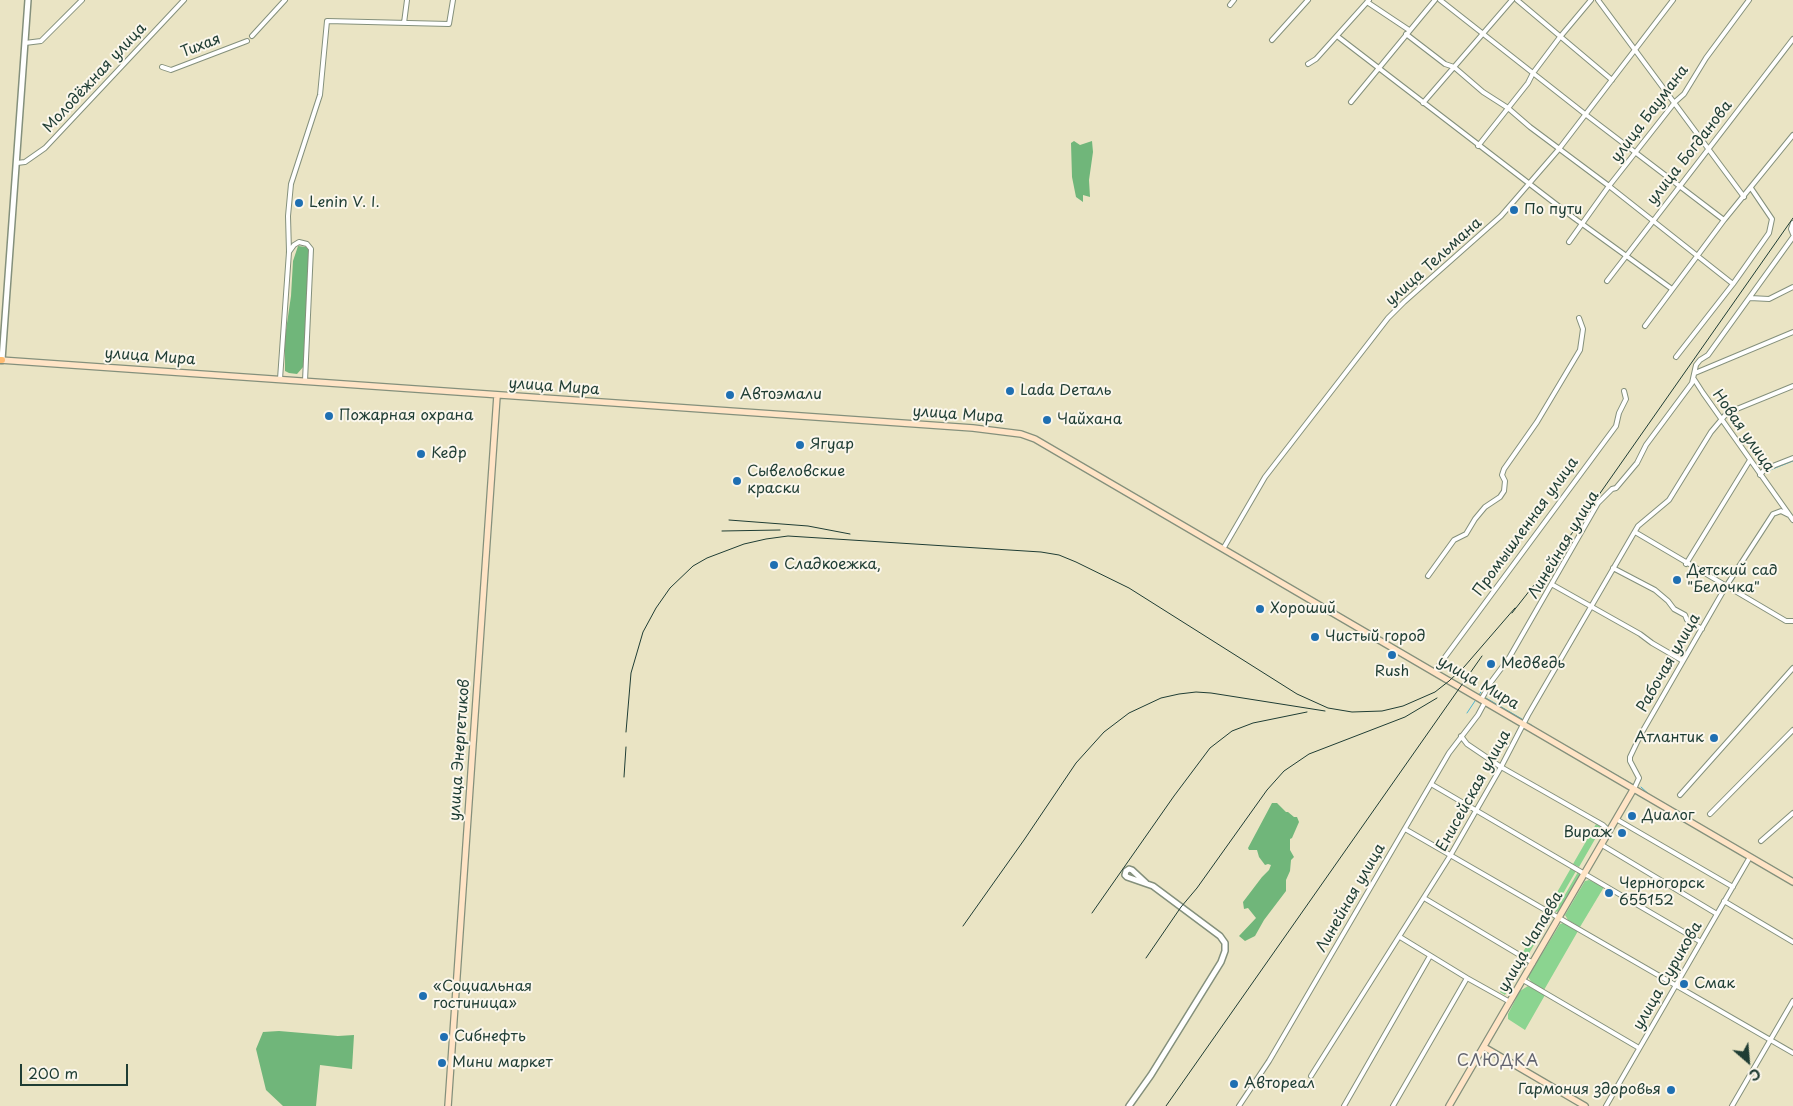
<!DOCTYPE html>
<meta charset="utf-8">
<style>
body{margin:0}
#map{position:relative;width:1793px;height:1106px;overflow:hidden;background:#eae4c4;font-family:"Playpen Sans",sans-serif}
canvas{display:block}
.north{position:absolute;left:1723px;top:1036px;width:50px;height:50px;-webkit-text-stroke:4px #fbf7ec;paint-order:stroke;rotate:153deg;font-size:14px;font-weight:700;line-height:20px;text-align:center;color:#1f3d34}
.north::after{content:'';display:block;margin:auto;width:18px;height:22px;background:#1f3d34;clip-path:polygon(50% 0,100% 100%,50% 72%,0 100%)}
.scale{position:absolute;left:20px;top:1064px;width:108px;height:22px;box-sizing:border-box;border:2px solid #1f3d34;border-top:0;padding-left:6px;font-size:15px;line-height:18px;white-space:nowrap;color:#1f3d34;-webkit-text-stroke:4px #fbf7ec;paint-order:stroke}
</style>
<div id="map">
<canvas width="1793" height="1106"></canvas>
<div class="north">С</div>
<div class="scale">200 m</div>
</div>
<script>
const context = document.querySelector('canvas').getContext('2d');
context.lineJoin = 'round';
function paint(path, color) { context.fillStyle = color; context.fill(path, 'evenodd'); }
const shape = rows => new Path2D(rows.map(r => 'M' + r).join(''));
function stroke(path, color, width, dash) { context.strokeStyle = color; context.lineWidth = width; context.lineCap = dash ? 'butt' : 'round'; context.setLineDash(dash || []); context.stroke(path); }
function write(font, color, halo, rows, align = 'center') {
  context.font = font + ' "Playpen Sans",sans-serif'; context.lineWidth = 4; context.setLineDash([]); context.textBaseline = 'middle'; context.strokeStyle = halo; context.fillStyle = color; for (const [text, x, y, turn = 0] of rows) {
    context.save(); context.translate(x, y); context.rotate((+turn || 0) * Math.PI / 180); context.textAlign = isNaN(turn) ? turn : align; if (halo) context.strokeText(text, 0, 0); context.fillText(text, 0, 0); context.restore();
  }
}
paint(shape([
 [1596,824,1602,827,1579,867,1573,864],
 [1571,868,1576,871,1553,911,1548,908],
 [1578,872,1581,875,1560,911,1555,912],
 [1589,880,1604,887,1580,927,1568,920,1565,915,1585,881],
 [1545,912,1551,915,1527,957,1522,954],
 [1563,923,1578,931,1544,990,1532,983,1528,977,1560,924],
 [1520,957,1525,960,1505,995,1500,992],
 [1528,986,1545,995,1525,1030,1508,1019,1508,1014,1520,991]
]), '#8bd490');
paint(shape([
 [1074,141,1080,145,1092,141,1093,152,1089,180,1090,197,1083,195,1083,202,1076,197,1072,177,1071,143],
 [298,246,306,247,310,250,304,366,297,374,289,373,285,371,285,337,291,296,293,261],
 [1272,803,1277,803,1286,812,1288,812,1294,817,1297,817,1299,822,1292,838,1290,839,1290,850,1294,857,1291,860,1290,871,1286,880,1286,891,1264,920,1255,936,1245,941,1239,936,1256,918,1248,908,1244,909,1243,902,1262,877,1269,870,1271,865,1268,864,1265,865,1259,857,1257,850,1249,850,1248,848],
 [279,1031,338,1036,354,1035,352,1069,320,1065,316,1106,283,1106,266,1090,256,1049,263,1032]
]), '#70b67a');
stroke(shape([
 [1765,472,1793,461],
 [1479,695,1487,682],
 [1486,698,1522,719],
 [1467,713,1475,701],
 [1530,724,1534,727],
 [1570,748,1582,755],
 [1585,757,1632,784],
 [1641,787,1652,797],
 [1748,853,1772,866],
 [1778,870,1793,878]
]), '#4fb4ce', 1);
const minor = shape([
 [1440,0,1585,114,1724,220],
 [1517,0,1612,80],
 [1598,0,1744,197],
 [1367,2,1409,30],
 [1230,5,1234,0],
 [404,23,407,0],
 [1406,34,1445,64,1454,67,1483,92,1508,108,1530,127,1609,186,1733,284],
 [252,36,285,0],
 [1337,36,1574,218,1672,289],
 [1272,40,1308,0],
 [25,43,41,41,82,0],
 [1308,64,1316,59,1369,0],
 [162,67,171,70,247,41],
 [1351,102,1435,0],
 [1423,103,1512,0],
 [1478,146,1528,83,1533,73,1560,37,1591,0],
 [17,163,25,162,45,148,184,0],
 [1793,223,1791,229,1793,234],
 [1569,242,1609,186,1675,102,1684,94,1706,58,1749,0],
 [289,252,294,245,299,242,307,244,311,249,305,381],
 [1607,281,1793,39],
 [1750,298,1769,299,1793,287],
 [1645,326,1724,220,1793,135],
 [1676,357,1733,284,1769,233,1772,219,1751,188],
 [1695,373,1793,332],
 [280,379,289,252,288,216,291,184,320,95,327,21,449,24,453,0],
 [1694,379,1703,393,1793,520],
 [1760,475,1765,469,1793,458],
 [1635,532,1786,621,1793,621],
 [1223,549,1265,477,1388,318,1404,302,1501,216,1559,149,1673,0],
 [1686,564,1750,460],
 [1613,568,1655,590,1668,601,1674,609,1685,615,1687,620,1702,629],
 [1428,576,1454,540,1466,534,1475,519,1485,507,1500,497,1504,491,1505,481,1502,475,1504,469,1537,422,1580,350,1583,329,1579,318],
 [1553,585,1640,634,1652,643,1683,661],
 [1434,672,1616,426,1619,413,1626,399,1624,391],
 [1481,700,1491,682,1509,658,1598,503,1612,489,1616,488,1637,463,1646,445,1692,383,1696,365,1700,360,1708,355,1793,237],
 [1461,736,1467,744,1501,767,1603,825,1609,831],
 [1431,784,1701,942],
 [1634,789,1639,778,1630,761,1630,757,1641,734,1725,588,1773,514,1781,511,1789,515],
 [1680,795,1793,668],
 [1710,814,1793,730],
 [1616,819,1733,887],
 [1405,829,1793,1053],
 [1761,841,1793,813],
 [1602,845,1717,914],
 [1424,898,1533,963],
 [1724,901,1793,942],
 [1400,937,1467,978,1510,1002],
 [1523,980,1639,1048],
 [1311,1076,1450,856,1501,767,1528,715,1638,526,1669,500,1711,432,1727,413,1793,386],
 [1239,1106,1269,1061,1449,753,1478,715,1485,702],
 [1344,1106,1430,956],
 [1393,1106,1467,978],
 [1606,1106,1750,857],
 [1732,1106,1793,1001]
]);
const tertiary = shape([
 [2,360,28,0],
 [1129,1106,1151,1075,1221,962,1225,951,1225,943,1220,936,1153,886,1127,877,1125,875,1126,871,1129,869,1132,870,1146,883]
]);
const secondary = shape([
 [0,360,973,428,1021,434,1035,439,1793,882],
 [1484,1047,1585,1106],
 [448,1106,497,396],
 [1449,1106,1633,790]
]);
const trunk = shape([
 [0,360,2,360]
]);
stroke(minor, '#84907c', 6);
stroke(tertiary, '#84907c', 8);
stroke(secondary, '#84907c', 8);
stroke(trunk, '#84907c', 9);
stroke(minor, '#fff', 4);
stroke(tertiary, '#fff', 5);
stroke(secondary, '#ffe4c6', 5.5);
stroke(trunk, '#ffbb71', 6);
stroke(shape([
 [729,520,808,526,850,534],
 [722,531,780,530],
 [1512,613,1549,566,1793,218],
 [626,732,631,673,643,632,656,608,670,588,693,566,707,558,744,544,766,539,788,536,1041,552,1059,555,1076,562,1129,588,1297,694,1328,708,1352,712,1382,711,1403,706,1435,692,1449,681,1464,667,1515,608],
 [624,777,626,747],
 [1092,913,1174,796,1210,748,1232,731,1253,723,1307,712],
 [963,926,1024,840,1076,763,1104,732,1129,713,1161,698,1179,694,1196,692,1211,693,1325,711],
 [1146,958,1181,907,1197,888,1267,790,1284,771,1309,754,1405,717,1437,698],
 [1166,1106,1482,656]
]), '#1f3d34', 1);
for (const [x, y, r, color] of [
 [299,203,5,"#1f6fb2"],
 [1514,210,5,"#1f6fb2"],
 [1010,391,5,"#1f6fb2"],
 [730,395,5,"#1f6fb2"],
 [329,416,5,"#1f6fb2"],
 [1047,420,5,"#1f6fb2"],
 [800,445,5,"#1f6fb2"],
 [421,454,5,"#1f6fb2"],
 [737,481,5,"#1f6fb2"],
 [774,565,5,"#1f6fb2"],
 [1677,580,5,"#1f6fb2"],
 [1260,609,5,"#1f6fb2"],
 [1315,637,5,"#1f6fb2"],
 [1392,655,5,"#1f6fb2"],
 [1491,664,5,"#1f6fb2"],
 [1714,738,5,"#1f6fb2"],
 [1632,816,5,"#1f6fb2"],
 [1622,833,5,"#1f6fb2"],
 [1609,893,5,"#1f6fb2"],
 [1684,984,5,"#1f6fb2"],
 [423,996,5,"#1f6fb2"],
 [444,1037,5,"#1f6fb2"],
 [442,1063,5,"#1f6fb2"],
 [1234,1084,5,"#1f6fb2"],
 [1671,1090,5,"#1f6fb2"]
]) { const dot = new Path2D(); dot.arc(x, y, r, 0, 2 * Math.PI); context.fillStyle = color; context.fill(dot); stroke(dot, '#fbf7ec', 2); }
write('15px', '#1f3d34', '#fbf7ec', [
 ["Тихая",201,46,-21],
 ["Молодёжная улица",95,78,-47],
 ["улица Баумана",1650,114,-53],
 ["улица Богданова",1690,153,-52],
 ["улица Тельмана",1434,262,-42],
 ["улица Мира",150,357,4],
 ["улица Мира",554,387,4],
 ["улица Мира",958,415,4],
 ["Новая улица",1743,431,55],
 ["Промышленная улица",1526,527,-54],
 ["Линейная улица",1564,545,-59],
 ["Рабочая улица",1669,663,-60],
 ["улица Мира",1478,683,30],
 ["улица Энергетиков",460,750,-86],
 ["Енисейская улица",1474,791,-61],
 ["Линейная улица",1351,898,-60],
 ["улица Чапаева",1531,942,-60],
 ["улица Сурикова",1668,976,-60]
]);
write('15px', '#1f3d34', '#fbf7ec', [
 ["Lenin V. I.",309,203],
 ["По пути",1524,210],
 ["Lada Dеталь",1020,391],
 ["Автоэмали",740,395],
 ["Пожарная охрана",339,416],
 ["Чайхана",1057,420],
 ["Ягуар",810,445],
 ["Кедр",431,454],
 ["Сывеловские",747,472],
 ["краски",747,489],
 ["Сладкоежка,",784,565],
 ["Детский сад",1687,571],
 ["\"Белочка\"",1687,588],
 ["Хороший",1270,609],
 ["Чистый город",1325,637],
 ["Медведь",1501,664],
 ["Rush",1392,672,"center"],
 ["Атлантик",1704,738,"right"],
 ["Диалог",1642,816],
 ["Вираж",1612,833,"right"],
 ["Черногорск",1619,884],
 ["655152",1619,901],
 ["Смак",1694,984],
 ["«Социальная",433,987],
 ["гостиница»",433,1004],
 ["Сибнефть",454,1037],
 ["Мини маркет",452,1063],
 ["Автореал",1244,1084],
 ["Гармония здоровья",1661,1090,"right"]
], 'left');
context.letterSpacing = '1px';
write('16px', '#636570', '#fbf7ec', [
 ["СЛЮДКА",1498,1062]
]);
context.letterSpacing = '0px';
</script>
